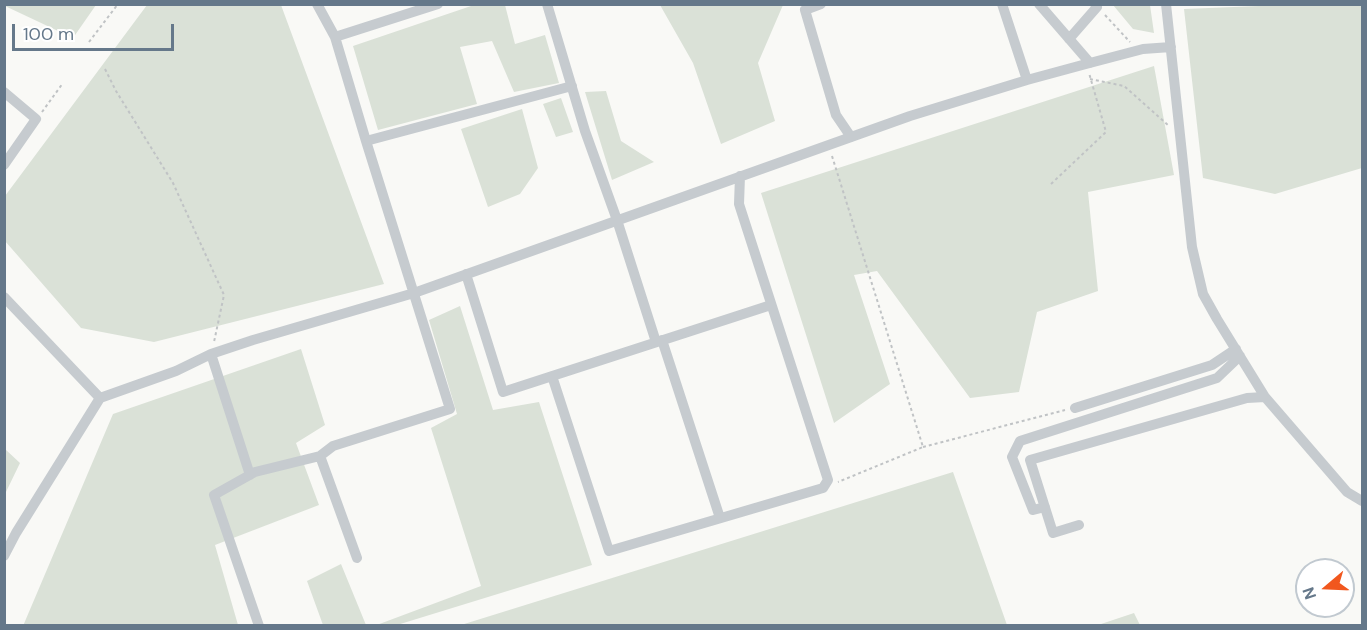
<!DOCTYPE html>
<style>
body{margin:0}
#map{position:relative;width:1367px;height:630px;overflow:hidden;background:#f9f9f6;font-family:"DM Sans",sans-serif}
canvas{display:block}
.frame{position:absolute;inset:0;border:6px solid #65788a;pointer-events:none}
.north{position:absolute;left:1295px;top:558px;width:60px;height:60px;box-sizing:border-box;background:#fff;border:2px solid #c1c9d0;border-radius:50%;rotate:251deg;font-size:16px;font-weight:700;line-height:24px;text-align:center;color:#65788a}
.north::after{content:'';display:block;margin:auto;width:21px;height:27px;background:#f1571e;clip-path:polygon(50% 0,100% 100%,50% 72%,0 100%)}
.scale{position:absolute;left:12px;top:24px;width:162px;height:27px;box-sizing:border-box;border:3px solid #65788a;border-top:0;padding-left:8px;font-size:18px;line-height:21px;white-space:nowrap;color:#65788a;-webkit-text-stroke:4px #fff;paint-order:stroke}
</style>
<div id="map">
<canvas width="1367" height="630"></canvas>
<div class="frame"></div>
<div class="north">N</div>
<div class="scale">100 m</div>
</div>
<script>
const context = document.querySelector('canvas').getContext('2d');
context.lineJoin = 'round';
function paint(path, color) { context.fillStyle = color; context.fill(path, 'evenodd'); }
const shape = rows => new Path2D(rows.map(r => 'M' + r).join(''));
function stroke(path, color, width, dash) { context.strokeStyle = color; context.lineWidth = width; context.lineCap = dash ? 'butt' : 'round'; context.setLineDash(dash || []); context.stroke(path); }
paint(shape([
 [5,4,96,4,96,5,73,38,5,6],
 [1308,4,1362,5,1362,168,1275,194,1203,178,1184,9],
 [147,5,281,5,384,284,154,342,81,328,5,241,5,196],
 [474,5,505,5,515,44,545,35,559,83,514,92,492,41,460,47,477,104,378,130,353,46],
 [660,5,783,5,758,63,775,121,721,144,693,63],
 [1113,5,1150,5,1154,33,1133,29],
 [1154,66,1174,175,1088,192,1098,291,1037,312,1019,392,970,398,877,271,854,275,890,384,834,423,761,193],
 [606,91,621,141,654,162,612,180,585,92],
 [561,98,573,132,556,137,543,104],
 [522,109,538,168,520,194,488,207,461,129],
 [460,306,493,410,539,402,592,565,397,625,374,626,481,586,431,428,457,414,429,320],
 [301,349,325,425,296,443,319,505,215,545,238,625,23,626,113,414],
 [5,449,20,463,5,494],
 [953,472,1007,625,461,625],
 [341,564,366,625,323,625,307,581],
 [1134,613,1140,625,1098,625]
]), '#dae1d7');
stroke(shape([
 [1105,15,1130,42],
 [89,42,118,4],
 [105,69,116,91,173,183,224,295,214,342],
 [1090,79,1124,86,1168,125],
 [42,112,63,83],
 [832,156,923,447,838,482],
 [1051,184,1106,132,1089,73],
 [923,447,1065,410]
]), '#c0c3c5', 2, [3, 3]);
stroke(shape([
 [317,4,335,37,366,141,450,409,333,446,320,456,357,558],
 [547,4,585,131,617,220,656,342],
 [821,4,805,10,836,115,851,137],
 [1002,4,1027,80],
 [1039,4,1090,63],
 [1166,4,1192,247,1203,294,1217,319,1265,397,1347,492,1362,501],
 [335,37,438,4],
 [1069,39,1097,7,1095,4],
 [4,92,36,119,4,165],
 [366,141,572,86],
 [466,274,503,392,771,305],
 [4,297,100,398],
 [662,340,720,518],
 [211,354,250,475],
 [552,376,609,551,823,488,828,480,739,204,740,176],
 [1075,408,1212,365,1236,349],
 [1045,507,1033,510,1012,457,1020,441,1217,378,1240,356],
 [1079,525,1053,533,1030,460,1247,398,1265,397],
 [4,556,16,533,100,398,176,371,211,354,253,340,414,293,910,116,1027,80,1086,64,1143,49,1171,47],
 [259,626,214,495,255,472,320,456]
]), '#c6cbcf', 10);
</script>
